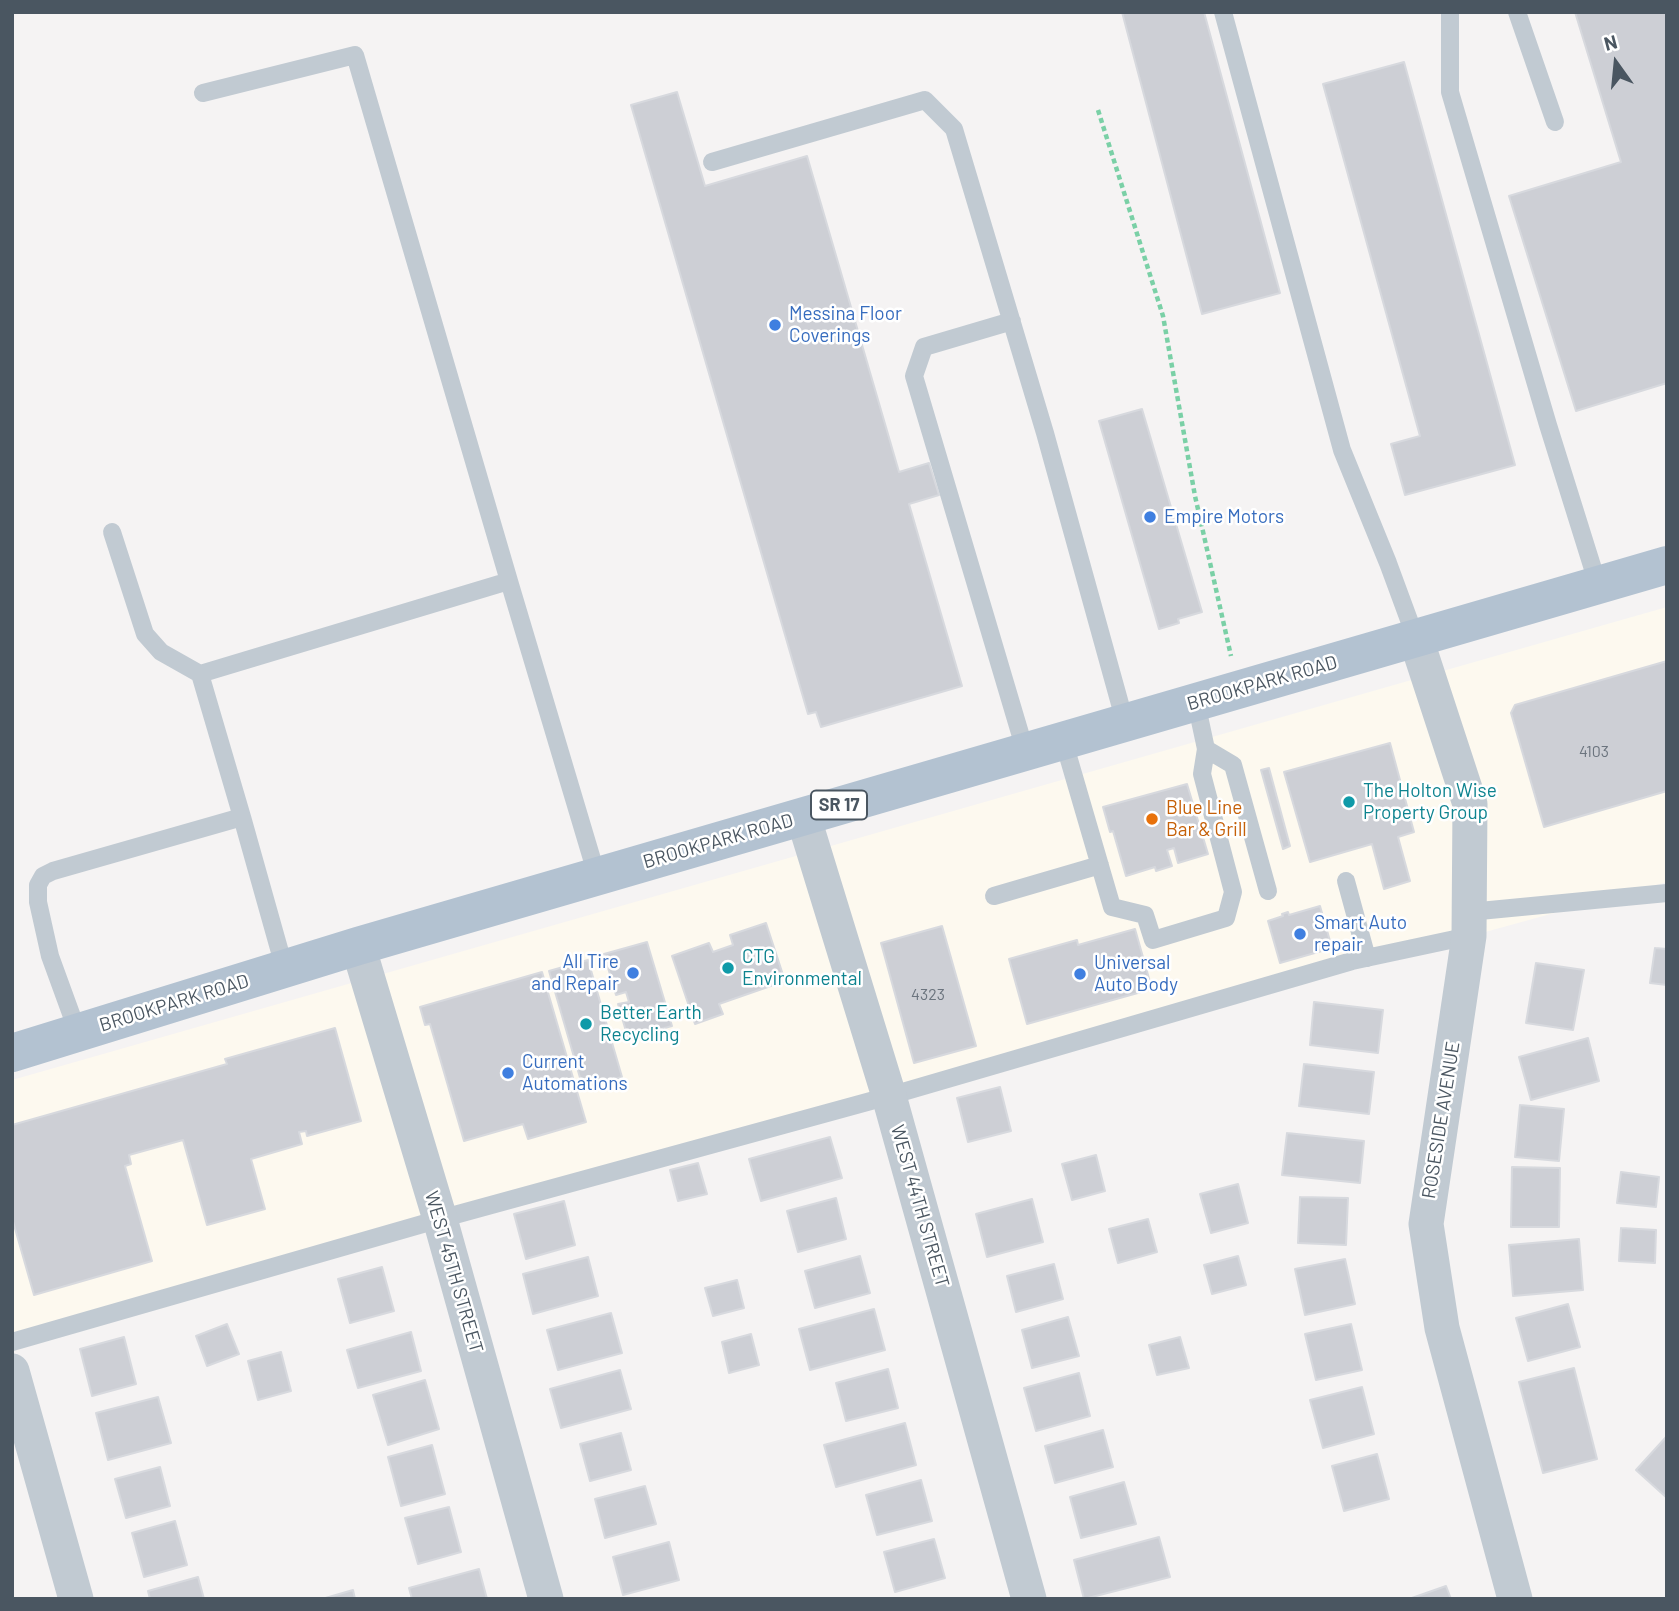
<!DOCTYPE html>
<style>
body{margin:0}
#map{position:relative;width:1679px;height:1611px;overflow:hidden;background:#f5f3f3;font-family:Barlow,sans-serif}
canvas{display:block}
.frame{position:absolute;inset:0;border:14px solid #4a5661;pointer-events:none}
.north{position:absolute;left:1581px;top:28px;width:70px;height:70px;-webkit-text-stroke:5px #fff;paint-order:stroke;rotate:345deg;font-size:19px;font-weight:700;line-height:28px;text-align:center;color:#4a5661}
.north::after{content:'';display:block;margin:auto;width:24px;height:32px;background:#4a5661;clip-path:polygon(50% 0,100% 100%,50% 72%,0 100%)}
</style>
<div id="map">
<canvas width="1679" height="1611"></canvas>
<div class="frame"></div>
<div class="north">N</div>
</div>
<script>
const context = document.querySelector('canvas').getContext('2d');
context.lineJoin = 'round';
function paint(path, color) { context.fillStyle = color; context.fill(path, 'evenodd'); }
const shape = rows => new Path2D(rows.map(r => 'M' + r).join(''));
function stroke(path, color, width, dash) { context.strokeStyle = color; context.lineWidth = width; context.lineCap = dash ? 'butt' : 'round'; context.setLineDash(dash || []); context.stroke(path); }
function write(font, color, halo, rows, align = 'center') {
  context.font = font + ' Barlow,sans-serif'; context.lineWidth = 5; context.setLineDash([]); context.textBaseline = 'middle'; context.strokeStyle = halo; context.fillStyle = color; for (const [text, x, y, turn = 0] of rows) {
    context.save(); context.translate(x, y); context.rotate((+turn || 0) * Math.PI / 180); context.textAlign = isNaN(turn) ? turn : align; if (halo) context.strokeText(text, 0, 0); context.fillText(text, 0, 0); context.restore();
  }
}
paint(shape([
 [1667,607,1667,882,889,1096,12,1351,12,1080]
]), '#fdf9ef');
const building = shape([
 [1122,12,1204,12,1280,293,1202,314,1122,12],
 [1575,12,1667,12,1667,383,1576,411,1509,196,1621,162,1575,12],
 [1404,62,1515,465,1405,495,1391,444,1420,436,1323,84,1404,62],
 [677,92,705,186,807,156,899,472,929,463,939,495,909,504,962,686,821,727,816,712,808,714,631,105,677,92],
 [1142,409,1202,612,1178,619,1179,623,1159,629,1099,421,1142,409],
 [1667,661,1667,791,1544,827,1511,713,1515,705,1667,661],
 [1390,743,1414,832,1398,837,1410,881,1384,889,1372,844,1310,862,1284,772,1390,743],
 [1269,768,1290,846,1283,849,1261,770,1269,768],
 [1187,784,1208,854,1178,863,1174,848,1167,850,1172,866,1156,871,1155,867,1126,876,1113,831,1110,832,1103,807,1187,784],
 [1320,906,1332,948,1280,963,1268,921,1283,916,1282,914,1288,912,1289,915,1320,906],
 [766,923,785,981,719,1004,723,1014,695,1024,672,956,709,943,713,952,733,945,730,935,766,923],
 [942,926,976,1046,914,1063,881,943,942,926],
 [1135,929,1152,989,1027,1024,1009,959,1077,940,1078,945,1135,929],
 [647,942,672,1026,628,1038,618,1004,629,1002,626,992,616,995,604,954,647,942],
 [1655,948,1667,949,1667,985,1650,983,1655,948],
 [588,960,622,1077,583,1088,549,971,588,960],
 [1536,963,1584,970,1573,1030,1526,1023,1536,963],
 [542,972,586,1122,528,1139,523,1124,464,1141,430,1024,425,1025,420,1007,542,972],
 [1314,1002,1383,1010,1378,1053,1310,1045,1314,1002],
 [335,1028,361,1121,307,1136,306,1131,299,1132,302,1144,251,1159,265,1209,207,1225,183,1140,129,1155,131,1164,125,1166,152,1261,34,1295,12,1218,12,1125,227,1064,225,1059,335,1028],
 [1588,1038,1599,1081,1531,1100,1519,1057,1588,1038],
 [1304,1064,1374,1072,1369,1114,1299,1106,1304,1064],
 [1000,1087,1011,1131,968,1142,957,1098,1000,1087],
 [1520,1105,1564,1109,1559,1161,1515,1157,1520,1105],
 [1287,1133,1364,1141,1360,1183,1282,1175,1287,1133],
 [830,1137,842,1178,761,1201,749,1159,830,1137],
 [1096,1155,1105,1191,1072,1200,1062,1164,1096,1155],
 [698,1163,707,1194,678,1201,670,1170,698,1163],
 [1512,1167,1560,1168,1559,1227,1511,1227,1512,1167],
 [1621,1172,1659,1177,1656,1207,1617,1203,1621,1172],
 [1238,1184,1248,1223,1211,1233,1200,1194,1238,1184],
 [1300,1197,1348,1198,1346,1245,1298,1243,1300,1197],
 [836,1198,846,1239,798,1252,787,1211,836,1198],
 [1032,1199,1043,1242,987,1257,976,1214,1032,1199],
 [564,1201,575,1245,526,1259,514,1214,564,1201],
 [1148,1219,1157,1252,1118,1263,1109,1229,1148,1219],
 [1621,1228,1656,1230,1655,1263,1619,1261,1621,1228],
 [1579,1239,1583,1290,1513,1296,1509,1245,1579,1239],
 [860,1256,870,1293,815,1308,805,1271,860,1256],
 [1238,1256,1246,1285,1212,1294,1204,1265,1238,1256],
 [588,1257,598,1296,533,1314,523,1274,588,1257],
 [1345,1259,1355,1304,1305,1315,1295,1269,1345,1259],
 [1054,1264,1063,1299,1016,1312,1007,1276,1054,1264],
 [382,1267,394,1311,350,1323,338,1279,382,1267],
 [737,1280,744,1308,713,1316,705,1288,737,1280],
 [1568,1304,1580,1347,1528,1361,1516,1318,1568,1304],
 [874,1309,885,1350,810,1370,799,1329,874,1309],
 [611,1313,622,1353,558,1370,547,1330,611,1313],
 [1068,1317,1079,1356,1032,1368,1022,1330,1068,1317],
 [227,1324,239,1354,207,1366,196,1336,227,1324],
 [1351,1324,1362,1370,1316,1380,1305,1334,1351,1324],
 [411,1332,421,1371,358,1388,347,1350,411,1332],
 [751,1334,759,1365,729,1373,722,1342,751,1334],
 [124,1337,136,1384,92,1396,80,1349,124,1337],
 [1180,1337,1189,1368,1157,1375,1149,1345,1180,1337],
 [281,1352,291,1391,258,1400,248,1361,281,1352],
 [1574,1368,1597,1459,1543,1473,1519,1382,1574,1368],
 [888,1369,898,1408,846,1421,836,1383,888,1369],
 [620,1370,631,1409,561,1428,550,1389,620,1370],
 [1079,1373,1090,1416,1036,1431,1024,1388,1079,1373],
 [425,1380,439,1429,388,1445,373,1395,425,1380],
 [1362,1387,1374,1434,1323,1448,1310,1400,1362,1387],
 [158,1397,171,1443,108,1460,96,1413,158,1397],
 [905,1423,916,1465,836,1487,824,1445,905,1423],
 [1103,1430,1113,1467,1055,1483,1045,1446,1103,1430],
 [621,1433,631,1470,590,1481,580,1444,621,1433],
 [1667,1436,1667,1498,1636,1470,1667,1436],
 [432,1445,445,1494,401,1506,388,1457,432,1445],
 [1377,1454,1389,1499,1344,1511,1332,1466,1377,1454],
 [160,1467,170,1506,126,1518,115,1479,160,1467],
 [921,1480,932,1521,877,1535,866,1495,921,1480],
 [1124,1482,1136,1524,1081,1538,1070,1497,1124,1482],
 [645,1486,656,1524,605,1538,595,1499,645,1486],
 [449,1507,461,1552,418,1564,405,1518,449,1507],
 [175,1521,187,1565,144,1577,132,1533,175,1521],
 [1159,1537,1170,1577,1084,1599,1074,1560,1159,1537],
 [934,1539,945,1578,895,1592,884,1552,934,1539],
 [669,1542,679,1580,623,1595,613,1557,669,1542],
 [479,1569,487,1599,412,1599,409,1588,479,1569],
 [198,1577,204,1599,150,1599,148,1591,198,1577],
 [1446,1586,1451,1599,1409,1599,1446,1586],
 [353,1590,355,1599,322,1599,353,1590]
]);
paint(building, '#cdcfd5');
stroke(building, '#d7d9de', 2);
stroke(shape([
 [1098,110,1163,316,1195,496,1231,656]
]), '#7ad0a6', 4.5, [5, 3.5]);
stroke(shape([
 [1223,12,1342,450,1388,563,1416,639],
 [1450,12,1450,92,1548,425,1598,585],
 [1517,12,1555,122],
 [203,93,355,55,509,581],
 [712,162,925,100,954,129,1045,433,1125,722],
 [1012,321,924,347,914,376,1025,750],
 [112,532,145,634,161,652,200,674],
 [1063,739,1112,907,1145,915,1153,940,1226,918,1233,892,1202,774,1206,749,1196,702],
 [1206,749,1233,765,1268,891],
 [242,817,200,674,509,581,597,876],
 [1346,881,1367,958],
 [994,896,1100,865],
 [1469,912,1667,893],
 [78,1033,50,956,38,902,38,885,43,876,53,871,242,817,285,970],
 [12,1342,440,1219,889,1096,1352,961,1469,936]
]), '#c1cad2', 18);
stroke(shape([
 [1416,639,1470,804,1469,936,1426,1224,1442,1328,1515,1599],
 [803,816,889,1096,1029,1599],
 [358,946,440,1219,546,1599],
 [12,1371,76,1599]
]), '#c1cad2', 35);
stroke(shape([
 [12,1053,358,946,1667,565]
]), '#b3c2d1', 38);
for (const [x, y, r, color] of [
 [775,325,7,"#3f7fe0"],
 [1150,517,7,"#3f7fe0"],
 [1349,802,7,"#0f9aa8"],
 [1152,819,7,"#e8710a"],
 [1300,934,7,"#3f7fe0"],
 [728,968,7,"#0f9aa8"],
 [633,973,7,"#3f7fe0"],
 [1080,974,7,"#3f7fe0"],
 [586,1024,7,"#0f9aa8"],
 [508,1073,7,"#3f7fe0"]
]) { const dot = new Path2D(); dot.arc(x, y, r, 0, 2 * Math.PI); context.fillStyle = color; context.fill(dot); stroke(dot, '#fff', 2.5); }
write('16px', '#6b747e', null, [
 ["4103",1594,752],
 ["4323",928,995]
]);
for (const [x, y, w] of [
 [839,805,56]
]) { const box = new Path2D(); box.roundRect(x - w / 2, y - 14.5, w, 29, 5); context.fillStyle = '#fff'; context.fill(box); stroke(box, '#4a5661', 2); }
write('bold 18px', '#4a5661', null, [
 ["SR 17",839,805]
]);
write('19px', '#366cbe', '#fff', [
 ["Messina Floor",789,314],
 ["Coverings",789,336],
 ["Empire Motors",1164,517],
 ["Smart Auto",1314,923],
 ["repair",1314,945],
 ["All Tire",619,962,"right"],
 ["and Repair",619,984,"right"],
 ["Universal",1094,963],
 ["Auto Body",1094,985],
 ["Current",522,1062],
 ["Automations",522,1084]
], 'left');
write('19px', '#4a5661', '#fff', [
 ["BROOKPARK ROAD",1262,683,-16],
 ["BROOKPARK ROAD",718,841,-16],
 ["BROOKPARK ROAD",174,1003,-17],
 ["ROSESIDE AVENUE",1441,1120,-81],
 ["WEST 44TH STREET",920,1206,74],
 ["WEST 45TH STREET",454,1272,74]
]);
write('19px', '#0d838f', '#fff', [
 ["The Holton Wise",1363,791],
 ["Property Group",1363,813],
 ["CTG",742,957],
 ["Environmental",742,979],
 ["Better Earth",600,1013],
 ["Recycling",600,1035]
], 'left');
write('19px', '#c56008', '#fff', [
 ["Blue Line",1166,808],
 ["Bar & Grill",1166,830]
], 'left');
</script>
